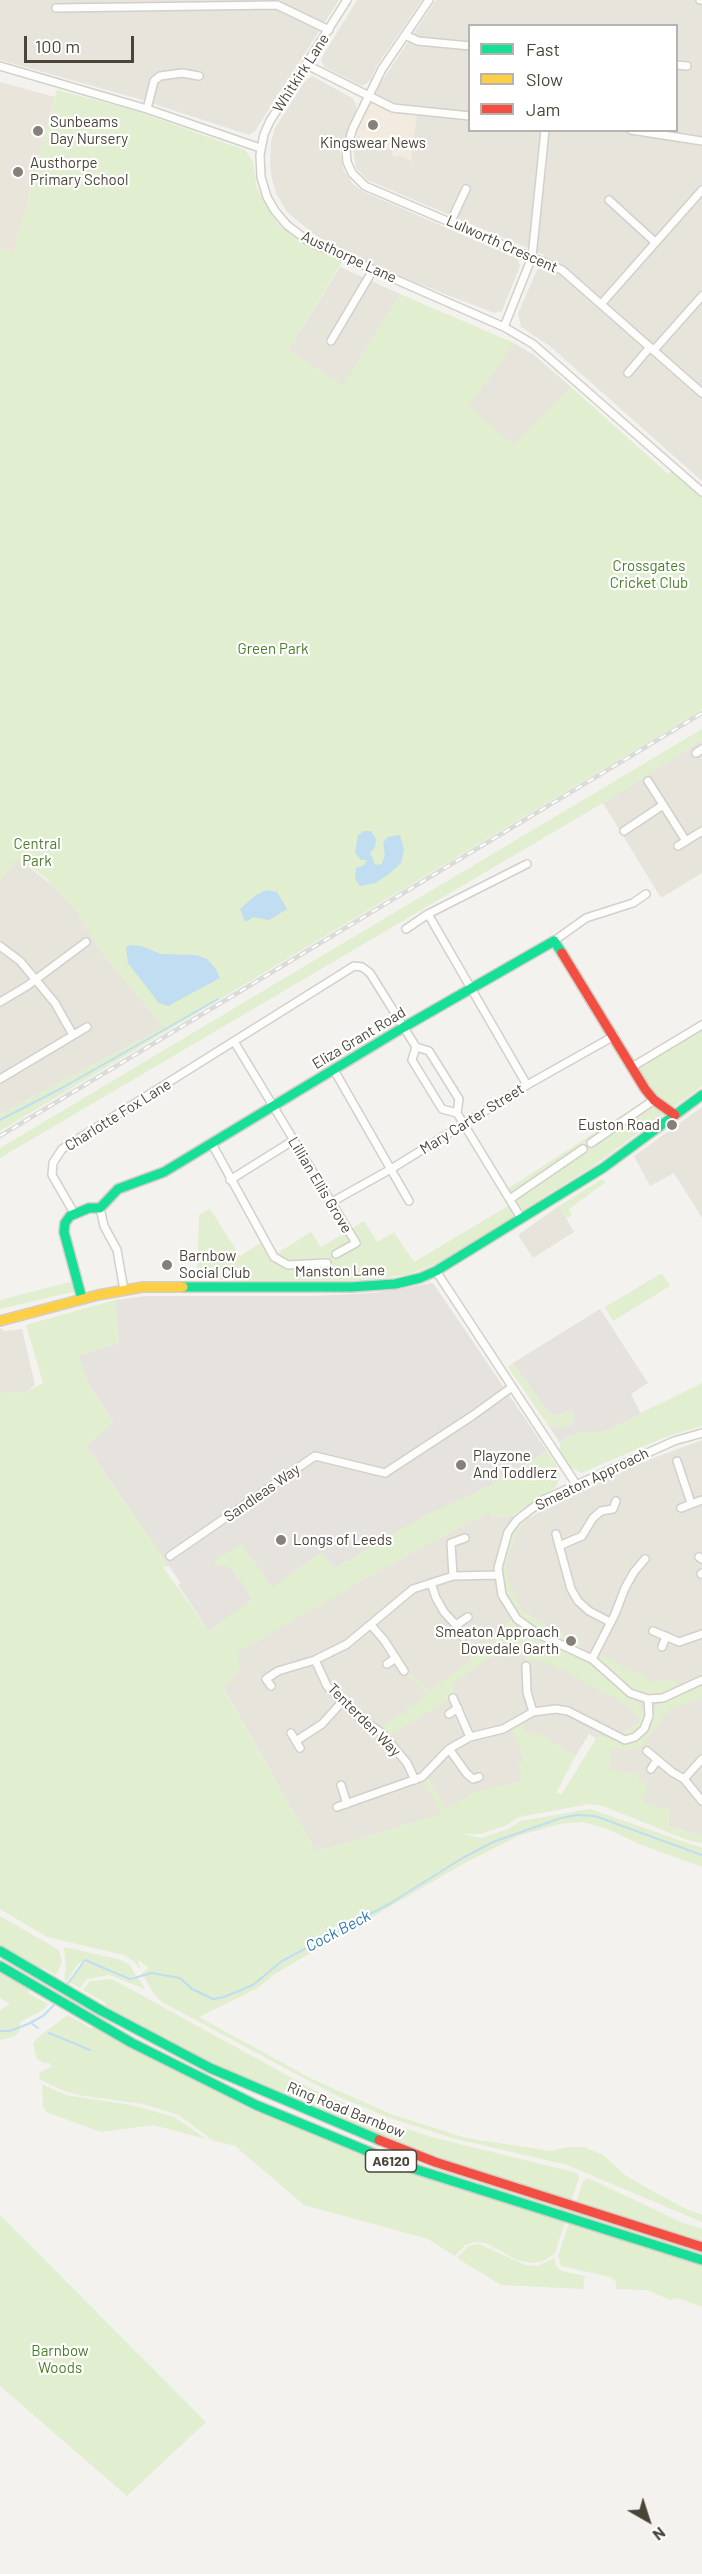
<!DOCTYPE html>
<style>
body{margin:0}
#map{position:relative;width:702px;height:2574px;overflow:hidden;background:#f4f2ee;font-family:Barlow,sans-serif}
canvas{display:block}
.legend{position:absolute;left:468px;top:24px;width:210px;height:108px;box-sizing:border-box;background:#fff;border:2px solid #b7b4b0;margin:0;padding:8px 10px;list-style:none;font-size:18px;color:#4b4439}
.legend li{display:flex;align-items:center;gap:12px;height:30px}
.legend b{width:30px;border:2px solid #b7b4b0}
.north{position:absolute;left:618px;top:2490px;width:60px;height:60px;-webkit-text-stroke:4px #fff;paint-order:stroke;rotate:141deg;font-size:16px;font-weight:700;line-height:24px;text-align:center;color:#4b4439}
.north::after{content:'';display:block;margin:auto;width:21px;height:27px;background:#4b4439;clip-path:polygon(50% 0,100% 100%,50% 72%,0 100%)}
.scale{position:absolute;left:24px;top:36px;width:110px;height:27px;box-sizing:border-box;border:3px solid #4b4439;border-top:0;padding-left:8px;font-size:18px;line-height:21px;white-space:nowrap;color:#4b4439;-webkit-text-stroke:4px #fff;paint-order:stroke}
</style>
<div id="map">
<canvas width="702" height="2574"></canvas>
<ul class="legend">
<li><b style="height:8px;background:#16e098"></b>Fast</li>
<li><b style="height:8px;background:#ffcf43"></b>Slow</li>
<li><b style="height:8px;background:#f24e42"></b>Jam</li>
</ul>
<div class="north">N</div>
<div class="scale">100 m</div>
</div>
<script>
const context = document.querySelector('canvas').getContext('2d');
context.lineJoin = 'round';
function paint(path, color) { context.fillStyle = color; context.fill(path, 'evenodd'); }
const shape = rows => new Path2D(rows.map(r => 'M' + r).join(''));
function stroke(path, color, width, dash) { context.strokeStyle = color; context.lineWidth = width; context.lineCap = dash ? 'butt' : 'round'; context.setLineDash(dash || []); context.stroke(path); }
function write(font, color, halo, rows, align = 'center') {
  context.font = font + ' Barlow,sans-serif'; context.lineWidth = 4.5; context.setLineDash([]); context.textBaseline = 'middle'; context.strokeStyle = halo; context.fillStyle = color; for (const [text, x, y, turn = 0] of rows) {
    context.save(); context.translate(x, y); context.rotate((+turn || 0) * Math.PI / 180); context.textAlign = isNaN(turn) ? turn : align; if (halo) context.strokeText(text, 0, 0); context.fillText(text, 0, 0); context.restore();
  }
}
paint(shape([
 [0,0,339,0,255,131,249,135,139,99,0,60],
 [357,0,422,0,376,67,370,81,362,86,324,67,321,59],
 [436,0,702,0,702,481,551,347,521,327,518,313,544,255,367,180,356,168,353,147,378,87],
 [470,26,676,26,676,130,470,130],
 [312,76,352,98,356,104,356,111,340,151,343,169,353,184,362,191,518,259,520,266,502,311,494,313,391,273,316,236,287,212,276,193,272,179,270,164,271,142,275,128,305,81],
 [340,267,400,294,343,386,288,350],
 [514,343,534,355,571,387,513,446,468,406],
 [702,740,702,873,661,898,603,803],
 [17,858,48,882,75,909,99,949,164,1027,0,1114,0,880],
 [702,1107,702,1218,674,1173,650,1186,634,1156],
 [559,1206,574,1232,533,1258,518,1235],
 [0,1328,5,1331,22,1329,35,1385,26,1392,0,1393],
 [702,1440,702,1836,669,1826,644,1803,637,1780,638,1774,609,1771,611,1747,589,1734,575,1757,539,1734,524,1761,523,1779,519,1782,475,1792,439,1815,316,1852,223,1687,230,1683,236,1653,378,1571,490,1511,491,1517,512,1516,525,1521,544,1509,640,1463]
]), '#e7e4dc');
paint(shape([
 [373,104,381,105,382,109,394,113,417,115,411,158,413,162,398,155,396,158,391,155,393,151,354,134,366,108]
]), '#f3ebdf');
paint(shape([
 [433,1283,547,1451,227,1650,86,1446,113,1422,89,1385,78,1356,119,1343,115,1300,145,1296,315,1296,374,1293]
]), '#e6e2de');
paint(shape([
 [0,82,55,97,13,256,0,247]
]), '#eae5da');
paint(shape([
 [57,90,130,109,245,150,253,162,257,188,271,214,280,226,298,239,342,262,288,350,343,385,400,294,514,343,469,406,513,445,571,387,668,474,674,468,702,492,702,710,0,1131,0,1114,164,1027,99,949,75,909,48,882,49,880,17,858,0,880,0,247,13,255],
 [702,729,702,740,603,803,0,1158,0,1148],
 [702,1030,702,1086,593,1166,443,1261,407,1275,350,1281,276,1283,197,1278,199,1215,210,1209,240,1256,262,1242,271,1257,311,1232,321,1247,364,1221,377,1242,394,1232,414,1262,508,1206,501,1193,644,1101,653,1100,639,1067],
 [602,1179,606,1182,569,1209,572,1215,566,1218,559,1206],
 [662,1273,670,1286,613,1321,605,1307],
 [70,1282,77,1291,0,1309,0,1300],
 [115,1300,119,1343,79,1356,89,1385,113,1423,86,1446,169,1566,163,1567,209,1631,216,1566,213,1562,242,1543,272,1587,322,1552,334,1568,422,1517,506,1478,547,1451,557,1466,560,1477,556,1487,512,1516,491,1517,490,1511,378,1571,237,1653,240,1668,230,1683,223,1688,316,1852,439,1815,441,1812,421,1778,426,1774,446,1809,474,1792,519,1782,523,1779,518,1762,524,1760,516,1737,509,1726,522,1718,525,1733,532,1733,532,1735,539,1734,575,1757,556,1793,562,1794,598,1735,625,1744,637,1742,649,1731,655,1707,693,1687,702,1687,702,1697,670,1710,642,1745,629,1750,611,1749,609,1770,638,1774,637,1780,646,1782,644,1803,669,1809,669,1826,702,1836,702,1843,690,1841,603,1806,590,1804,519,1817,505,1826,481,1834,462,1834,482,1838,508,1829,521,1821,590,1809,702,1848,702,1867,639,1844,605,1828,582,1822,559,1824,518,1836,461,1865,273,1975,258,1988,199,2017,312,2079,391,2114,466,2138,550,2151,568,2147,584,2147,603,2155,625,2175,640,2184,686,2209,702,2215,702,2222,567,2165,452,2138,387,2117,337,2096,162,2002,154,1994,142,1973,149,1968,138,1960,140,1970,135,1962,124,1955,47,1937,0,1909,0,1393,26,1392,43,1383,26,1325],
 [513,1363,545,1408,555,1416,570,1410,572,1411,575,1418,572,1425,559,1428,551,1425,550,1428,508,1367],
 [702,1383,702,1426,668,1436,581,1473,570,1467,559,1450,561,1442,569,1436,583,1432,602,1432],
 [533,1514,517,1532,510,1549,506,1564,510,1588,522,1610,566,1636,584,1643,577,1647,533,1629,515,1613,503,1585,501,1560,505,1544,523,1520],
 [511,1618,529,1634,583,1660,604,1675,627,1697,638,1702,638,1707,643,1710,644,1714,643,1722,637,1733,625,1737,614,1732,625,1731,639,1722,639,1719,628,1706,559,1668,531,1658,531,1664,525,1663,526,1656,510,1654,496,1656,484,1661,452,1685,456,1696,389,1736,381,1728,426,1695,407,1674,410,1673,429,1691,468,1662,470,1654,466,1639,468,1637,476,1647,483,1648,493,1641],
 [598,1653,652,1681,682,1681,660,1695,647,1696,632,1691,601,1662],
 [0,1916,59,1950,62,1962,56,1975,42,1967,40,1970,0,1945],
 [64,1947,118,1959,129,1964,136,1976,129,1977,86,1960,78,1964,67,1981,64,1979,66,1969],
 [88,1962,130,1979,138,1978,145,1989,109,1975,87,1979,80,1988,69,1982,82,1964],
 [0,1970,29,1989,28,1993,48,2004,41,2011,20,2022,19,2032,13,2037,0,2040,0,2010,10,2004,0,1998],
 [112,1979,312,2089,384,2121,431,2137,577,2173,579,2178,571,2201,385,2139,201,2058,105,2006,106,2003,83,1990,90,1981],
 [68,2015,92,2029,94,2026,237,2098,240,2104,258,2113,266,2112,565,2222,555,2253,544,2261,531,2263,517,2260,486,2243,475,2242,465,2245,455,2256,428,2239,304,2205,235,2146,212,2140,179,2115,143,2104,78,2095,60,2089,39,2079,40,2072,51,2067,50,2063,44,2063,37,2059,33,2044,37,2038],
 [42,2084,65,2095,131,2105,174,2117,206,2139,153,2125,101,2132,46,2112,43,2106],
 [588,2178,683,2223,702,2229,702,2243,576,2203,583,2181],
 [0,2215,206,2422,127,2496,0,2386],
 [569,2223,702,2265,702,2307,678,2298,670,2300,647,2290,616,2289,616,2282,611,2277,561,2266,558,2256],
 [479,2244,525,2265,538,2266,554,2258,556,2266,561,2271,585,2276,583,2289,501,2285,457,2258,469,2246]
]), '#e1eecf');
paint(shape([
 [433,1292,461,1334,446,1344,457,1361,445,1371,412,1328,422,1321,426,1328,432,1324,428,1317,432,1314,421,1299],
 [600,1309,648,1383,631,1394,641,1414,602,1432,583,1432,569,1436,561,1442,561,1445,550,1428,551,1425,559,1428,572,1425,575,1418,572,1411,570,1410,555,1416,545,1408,513,1363],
 [286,1487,294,1499,236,1538,240,1544,213,1561,216,1566,224,1565,232,1569,252,1599,209,1631,178,1585,186,1578,185,1572,192,1567,189,1562,190,1552]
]), '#e6e3df');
paint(shape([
 [364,831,371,831,376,839,375,847,370,853,375,865,382,864,385,854,383,844,387,837,400,835,404,850,401,863,389,874,375,883,360,886,355,879,356,868,364,865,367,860,361,860,355,853,358,835],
 [266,890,277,892,287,909,269,920,254,917,245,922,240,909,256,895],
 [130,945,141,946,161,954,196,955,207,959,215,968,220,978,168,1006,159,1003,128,963,126,947]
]), '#c0ddf1');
stroke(shape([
 [0,1120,62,1088,218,999],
 [66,1986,85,1960,130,1979,152,1973,180,1978,192,1989,213,1999,224,1997,253,1985,282,1961,389,1904,461,1859,493,1842,561,1818,577,1815,595,1816,702,1855],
 [31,2023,38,2028],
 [0,2031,10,2031,28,2024,43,2016,55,2004],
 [49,2033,90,2050]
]), '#c0ddf1', 2);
const street = shape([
 [347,0,270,121,264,134,260,155,261,177,267,197,275,211,287,225,308,241,504,327,533,344,702,492],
 [429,0,382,69,353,128,346,150,347,162,352,173,365,186,562,270,702,393],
 [700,0,702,0],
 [56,8,277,5,329,30],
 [405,35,418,41,470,46],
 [307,65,393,108,470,116],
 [676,65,687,66],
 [0,66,147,109,260,148],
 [147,109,154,81,160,76,182,73,199,76],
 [631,130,702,141],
 [609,200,655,242],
 [451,221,466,189],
 [602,303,702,190],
 [504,327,532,257,545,130],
 [331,341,373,270],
 [654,350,702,296],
 [628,373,650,347],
 [696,753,702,749],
 [648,781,686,841],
 [624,831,663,805],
 [678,846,702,831],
 [428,914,527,864],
 [406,929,428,914,527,1085],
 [554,941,586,918,633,903,646,894],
 [0,946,20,961,55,1003,73,1035],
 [0,1002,27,986,86,942],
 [235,1043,356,1243,336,1254],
 [416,1047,412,1060,442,1109,457,1113],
 [632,1067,702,1025],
 [334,1070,409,1201],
 [0,1079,87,1027],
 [591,1143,654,1100],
 [212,1144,274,1257,288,1265,327,1263],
 [230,1180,294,1140],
 [510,1199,583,1149],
 [330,1203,391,1169,527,1085,614,1036],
 [100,1208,104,1226,117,1250,124,1290],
 [74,1213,52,1175,53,1163,62,1149,354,966,362,967,370,973,416,1047,429,1051,459,1099,457,1113,521,1218],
 [436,1271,576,1484],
 [702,1433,674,1441,543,1500,517,1520,508,1532,498,1568,502,1595,517,1619,538,1634,592,1659,630,1693,648,1699,663,1698,702,1680],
 [677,1461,691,1503],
 [681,1508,702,1500],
 [556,1534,571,1589,578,1601,589,1611,610,1622],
 [559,1546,582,1536,593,1518,601,1511,613,1509,616,1501],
 [170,1556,315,1456,385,1473,472,1416,512,1387],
 [699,1557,702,1559],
 [701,1574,702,1573],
 [453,1576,451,1543,465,1538],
 [431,1583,436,1598,444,1612,456,1625,463,1637],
 [371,1625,384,1640,404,1671],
 [456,1625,468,1617],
 [653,1631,679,1642,702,1634],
 [662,1647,666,1636],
 [592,1659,615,1614,625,1588,634,1572,645,1559],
 [315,1660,327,1686,359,1718,379,1731,392,1745,407,1763,415,1780],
 [387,1664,396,1658],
 [526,1666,527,1692,533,1712],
 [271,1686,266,1679,278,1671,315,1660,347,1644,413,1589,453,1576,498,1575],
 [453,1698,470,1737],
 [449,1714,458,1708],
 [291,1733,300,1748],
 [296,1741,322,1724,342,1702],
 [449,1749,467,1774,473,1779,479,1777],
 [647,1751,672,1772,684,1779],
 [702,1759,684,1779,702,1801],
 [651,1769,657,1760],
 [341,1785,347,1804],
 [337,1807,422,1777,449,1749,470,1737,503,1729,533,1712,556,1709,568,1711,625,1740,635,1737,644,1729,649,1716,648,1699]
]);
const fast = shape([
 [183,1287,351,1287,395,1284,420,1278,436,1271,603,1168,702,1095],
 [82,1299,64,1232,65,1223,70,1216,89,1208,100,1208,118,1189,164,1172,404,1027,554,941,562,953],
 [0,1951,102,2011,210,2068,379,2140],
 [0,1966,132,2043,256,2105,399,2164,702,2260]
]);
const slow = shape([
 [0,1321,98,1295,143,1287,183,1287]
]);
const jam = shape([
 [562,953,645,1089,654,1100,675,1115],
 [379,2140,435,2162,702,2247]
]);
stroke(street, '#d2d0cb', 10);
stroke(fast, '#d3cfc5', 12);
stroke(slow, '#d3cfc5', 12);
stroke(jam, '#d3cfc5', 12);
stroke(street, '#fdfdfc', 7);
stroke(fast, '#16e098', 9);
stroke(slow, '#ffcf43', 9);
stroke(jam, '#f24e42', 9);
const rail = shape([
 [0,1136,702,713]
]);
stroke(rail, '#dbdbda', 4.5);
stroke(rail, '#fff', 2, [7]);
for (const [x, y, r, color] of [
 [373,125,6,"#868178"],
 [38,131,6,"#868178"],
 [18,172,6,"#868178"],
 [672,1125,6,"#868178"],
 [167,1265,6,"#868178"],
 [461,1465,6,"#868178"],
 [281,1540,6,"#868178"],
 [571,1641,6,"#868178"]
]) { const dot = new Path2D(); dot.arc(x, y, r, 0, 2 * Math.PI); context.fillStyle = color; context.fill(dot); stroke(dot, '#fff', 2); }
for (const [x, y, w] of [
 [391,2161,51]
]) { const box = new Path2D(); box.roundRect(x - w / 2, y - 11, w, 22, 4.5); context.fillStyle = '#fff'; context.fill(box); stroke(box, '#4b4439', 1.5); }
write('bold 14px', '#4b4439', null, [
 ["A6120",391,2161]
]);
write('15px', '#4b4439', '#fff', [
 ["Whitkirk Lane",301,73,-57],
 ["Lulworth Crescent",502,244,24],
 ["Austhorpe Lane",349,257,25],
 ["Eliza Grant Road",359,1038,-31],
 ["Charlotte Fox Lane",118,1115,-32],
 ["Mary Carter Street",472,1119,-32],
 ["Lillian Ellis Grove",320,1185,59],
 ["Manston Lane",340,1271,-1],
 ["Smeaton Approach",592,1479,-26],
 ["Sandleas Way",262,1493,-35],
 ["Tenterden Way",364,1720,45],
 ["Ring Road Barnbow",346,2110,22]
]);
write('15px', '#4b4439', '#fff', [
 ["Sunbeams",50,122],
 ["Day Nursery",50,139],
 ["Kingswear News",373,143,"center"],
 ["Austhorpe",30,163],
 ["Primary School",30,180],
 ["Euston Road",660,1125,"right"],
 ["Barnbow",179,1256],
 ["Social Club",179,1273],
 ["Playzone",473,1456],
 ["And Toddlerz",473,1473],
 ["Longs of Leeds",293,1540],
 ["Smeaton Approach",559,1632,"right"],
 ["Dovedale Garth",559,1649,"right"]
], 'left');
write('15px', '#4a7f2a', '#fff', [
 ["Crossgates",649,566],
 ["Cricket Club",649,583],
 ["Green Park",273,649],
 ["Central",37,844],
 ["Park",37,861],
 ["Barnbow",60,2351],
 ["Woods",60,2368]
]);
write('italic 16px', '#2e7ab2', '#fff', [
 ["Cock Beck",338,1931,-28]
]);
</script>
